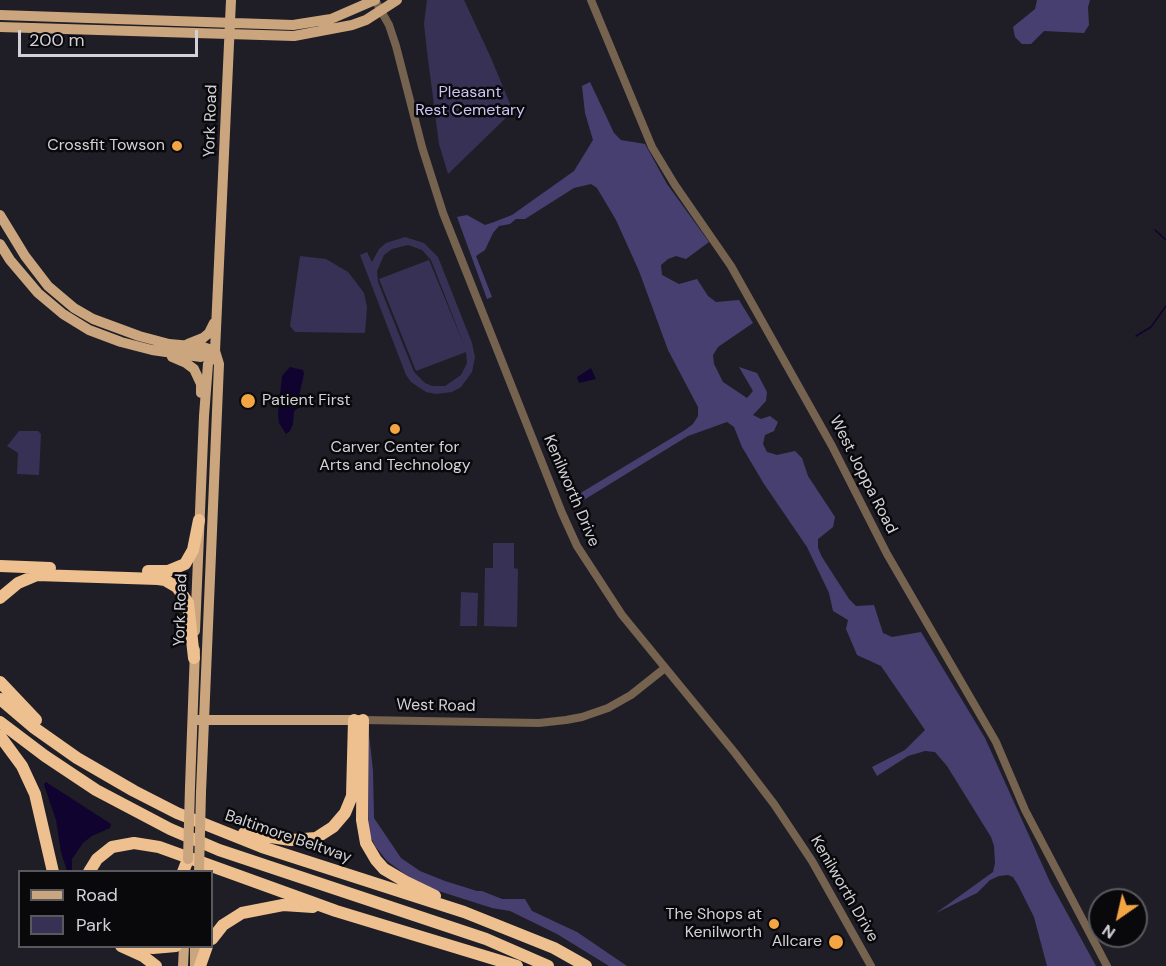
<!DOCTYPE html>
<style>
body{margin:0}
#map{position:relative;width:1166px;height:966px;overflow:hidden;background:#1f1e26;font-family:"DM Sans",sans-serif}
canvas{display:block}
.legend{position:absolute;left:18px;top:870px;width:195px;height:78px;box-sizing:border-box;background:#09090c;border:2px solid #59595d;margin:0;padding:8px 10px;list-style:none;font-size:18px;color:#d2d1d7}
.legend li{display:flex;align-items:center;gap:12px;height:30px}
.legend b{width:30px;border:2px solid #59595d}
.north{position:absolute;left:1088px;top:888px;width:60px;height:60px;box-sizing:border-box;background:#09090c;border:2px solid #59595d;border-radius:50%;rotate:214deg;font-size:16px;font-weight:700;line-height:24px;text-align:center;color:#d2d1d7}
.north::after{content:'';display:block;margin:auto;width:21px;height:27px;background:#f3a443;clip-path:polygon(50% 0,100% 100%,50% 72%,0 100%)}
.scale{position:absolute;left:18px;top:30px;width:180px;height:27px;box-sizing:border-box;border:3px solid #d2d1d7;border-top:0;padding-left:8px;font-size:18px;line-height:21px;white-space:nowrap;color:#d2d1d7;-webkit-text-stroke:4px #09090c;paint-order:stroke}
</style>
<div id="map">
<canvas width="1166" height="966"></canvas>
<ul class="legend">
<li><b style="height:8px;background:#cba57d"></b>Road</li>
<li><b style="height:16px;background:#383156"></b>Park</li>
</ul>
<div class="north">N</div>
<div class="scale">200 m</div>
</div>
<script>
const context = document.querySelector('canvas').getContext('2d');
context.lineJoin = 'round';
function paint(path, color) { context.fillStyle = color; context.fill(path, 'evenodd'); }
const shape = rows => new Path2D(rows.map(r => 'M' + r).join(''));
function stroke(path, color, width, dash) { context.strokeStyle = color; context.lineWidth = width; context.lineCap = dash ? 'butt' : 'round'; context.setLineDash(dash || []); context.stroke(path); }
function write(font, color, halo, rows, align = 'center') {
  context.font = font + ' "DM Sans",sans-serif'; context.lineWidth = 5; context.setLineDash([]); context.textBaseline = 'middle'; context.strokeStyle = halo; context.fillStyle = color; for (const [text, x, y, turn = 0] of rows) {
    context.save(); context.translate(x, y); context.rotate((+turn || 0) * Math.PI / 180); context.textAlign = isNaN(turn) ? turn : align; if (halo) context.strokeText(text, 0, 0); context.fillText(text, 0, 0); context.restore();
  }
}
paint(shape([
 [427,0,464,0,491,58,513,111,448,174,439,144,427,51,424,24],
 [405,237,424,243,438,257,472,343,475,357,472,372,461,387,452,392,436,394,426,392,411,382,406,375,360,255,367,252,372,262,379,249,386,243],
 [408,245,422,250,431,260,466,350,429,260,379,279,416,371,466,352,467,363,461,375,445,386,432,386,425,383,414,372,378,282,377,271,384,255,392,249],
 [300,256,326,259,348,272,355,281,364,293,367,307,365,333,295,332,290,326],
 [19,431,38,431,41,434,39,475,17,474,18,453,7,446],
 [493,543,514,543,514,568,518,569,517,627,484,626,485,568,493,568],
 [461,592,478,593,477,626,460,626]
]), '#383156');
paint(shape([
 [1037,0,1090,0,1088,7,1089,25,1084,33,1044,31,1031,44,1022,44,1015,37,1013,27,1035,9],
 [590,82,614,133,621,140,645,144,667,184,709,242,686,259,676,256,668,259,661,265,662,275,679,284,697,279,708,296,716,302,739,300,753,323,718,347,713,355,714,364,723,382,747,398,753,391,739,367,757,373,767,392,766,401,753,415,761,419,770,416,778,422,774,431,765,435,763,444,767,452,777,455,795,451,802,458,808,476,835,517,833,527,818,539,818,548,822,557,849,599,856,606,874,605,883,633,892,637,921,632,985,738,1050,882,1096,966,1047,966,1034,917,1018,885,1013,877,1008,875,999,876,990,880,977,893,936,913,993,872,995,863,994,846,991,837,947,766,935,752,925,751,908,756,877,776,872,767,905,750,925,730,881,666,857,655,846,629,848,620,833,611,829,593,807,547,764,484,742,447,734,427,727,422,688,436,574,506,569,500,685,430,693,424,698,416,698,407,668,350,639,271,616,220,597,188,591,184,574,188,525,219,516,219,510,224,499,226,493,233,485,250,476,256,492,297,487,299,457,217,467,215,485,225,494,222,512,215,574,171,593,140,585,113,582,86],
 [369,734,373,771,374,818,401,858,420,871,445,881,477,891,482,891,502,899,525,899,532,911,577,932,627,966,609,966,557,934,510,911,492,908,420,885,387,861,375,846,368,831]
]), '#483f71');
paint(shape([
 [290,367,303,370,304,374,297,405,300,407,294,411,293,424,290,431,286,434,279,423,278,413,282,376],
 [591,368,596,379,579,383,577,377],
 [46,782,111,824,110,828,92,836,83,843,72,859,72,871,67,871,61,852,56,820,45,788,44,784]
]), '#11032f');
stroke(shape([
 [1155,230,1166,240],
 [1136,336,1151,327,1166,306]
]), '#11032f', 1.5);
stroke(shape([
 [375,0,389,25,396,46,422,147,443,213,562,513,577,546,622,615,735,753,774,804,812,861,871,966],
 [591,0,652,147,675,185,731,266,832,446,887,554,996,742,1025,810,1107,966],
 [363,720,539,723,566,720,582,717,608,708,631,695,665,668]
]), '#75624f', 8);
stroke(shape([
 [0,15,293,25,331,19,375,0],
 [0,27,294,36,352,25,366,20,397,0],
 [0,215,25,256,48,286,74,308,93,319,139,336,169,344,203,347,215,351],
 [0,244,10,260,38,293,63,314,89,330,121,342,152,350,201,357,215,351],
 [188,344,203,338,209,333,214,323],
 [172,357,186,363,194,369,201,384,201,393],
 [195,631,204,416,208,364,215,351],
 [198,720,360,720],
 [190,787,195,650],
 [201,792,219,364,215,351,231,0],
 [183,966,184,946],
 [195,966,195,946]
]), '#cba57d', 10);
stroke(shape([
 [0,566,50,568],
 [148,571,168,571,185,564,193,550,199,520],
 [0,598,18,583,37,575,158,579,165,580,177,587,188,603,194,658],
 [0,682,36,720],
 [0,699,33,727,77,758,134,791,177,813,262,847,464,912,554,948,586,966],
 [363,720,362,820,366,843,376,860,384,869,406,882,435,896],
 [0,722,45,756,96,790,170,829,219,850,486,939,548,966],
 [0,736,22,766,35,794,53,872],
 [244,833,291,840,316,838,333,827,345,813,352,796,354,720],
 [89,872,97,859,112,847,134,843,159,847,336,911,517,966],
 [183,872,188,859],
 [212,939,223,925,242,913,283,905,313,907],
 [121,946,143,956,156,966],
 [139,946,153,948,176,946],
 [200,966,207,946]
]), '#eec08f', 12);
stroke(shape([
 [188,859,190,787],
 [199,872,201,792]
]), '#cba57d', 10);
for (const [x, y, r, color] of [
 [177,146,6,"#f3a443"],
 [248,401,8,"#f3a443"],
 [395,429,6,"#f3a443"],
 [774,924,6,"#f3a443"],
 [836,942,8,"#f3a443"]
]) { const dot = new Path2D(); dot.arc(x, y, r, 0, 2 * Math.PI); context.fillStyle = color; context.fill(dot); stroke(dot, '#09090c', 2); }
write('16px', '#cbc5f6', '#09090c', [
 ["Pleasant",470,93],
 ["Rest Cemetary",470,111]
]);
write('16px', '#d2d1d7', '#09090c', [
 ["York Road",211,121,-88],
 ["West Joppa Road",863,475,63],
 ["Kenilworth Drive",571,491,67],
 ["York Road",181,610,-88],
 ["West Road",436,706,1],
 ["Baltimore Beltway",288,837,19],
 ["Kenilworth Drive",844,889,60]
]);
write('16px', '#d2d1d7', '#09090c', [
 ["Crossfit Towson",165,146],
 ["Patient First",262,401,"left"],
 ["Carver Center for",395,448,"center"],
 ["Arts and Technology",395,466,"center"],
 ["The Shops at",762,915],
 ["Kenilworth",762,933],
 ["Allcare",822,942]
], 'right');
</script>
